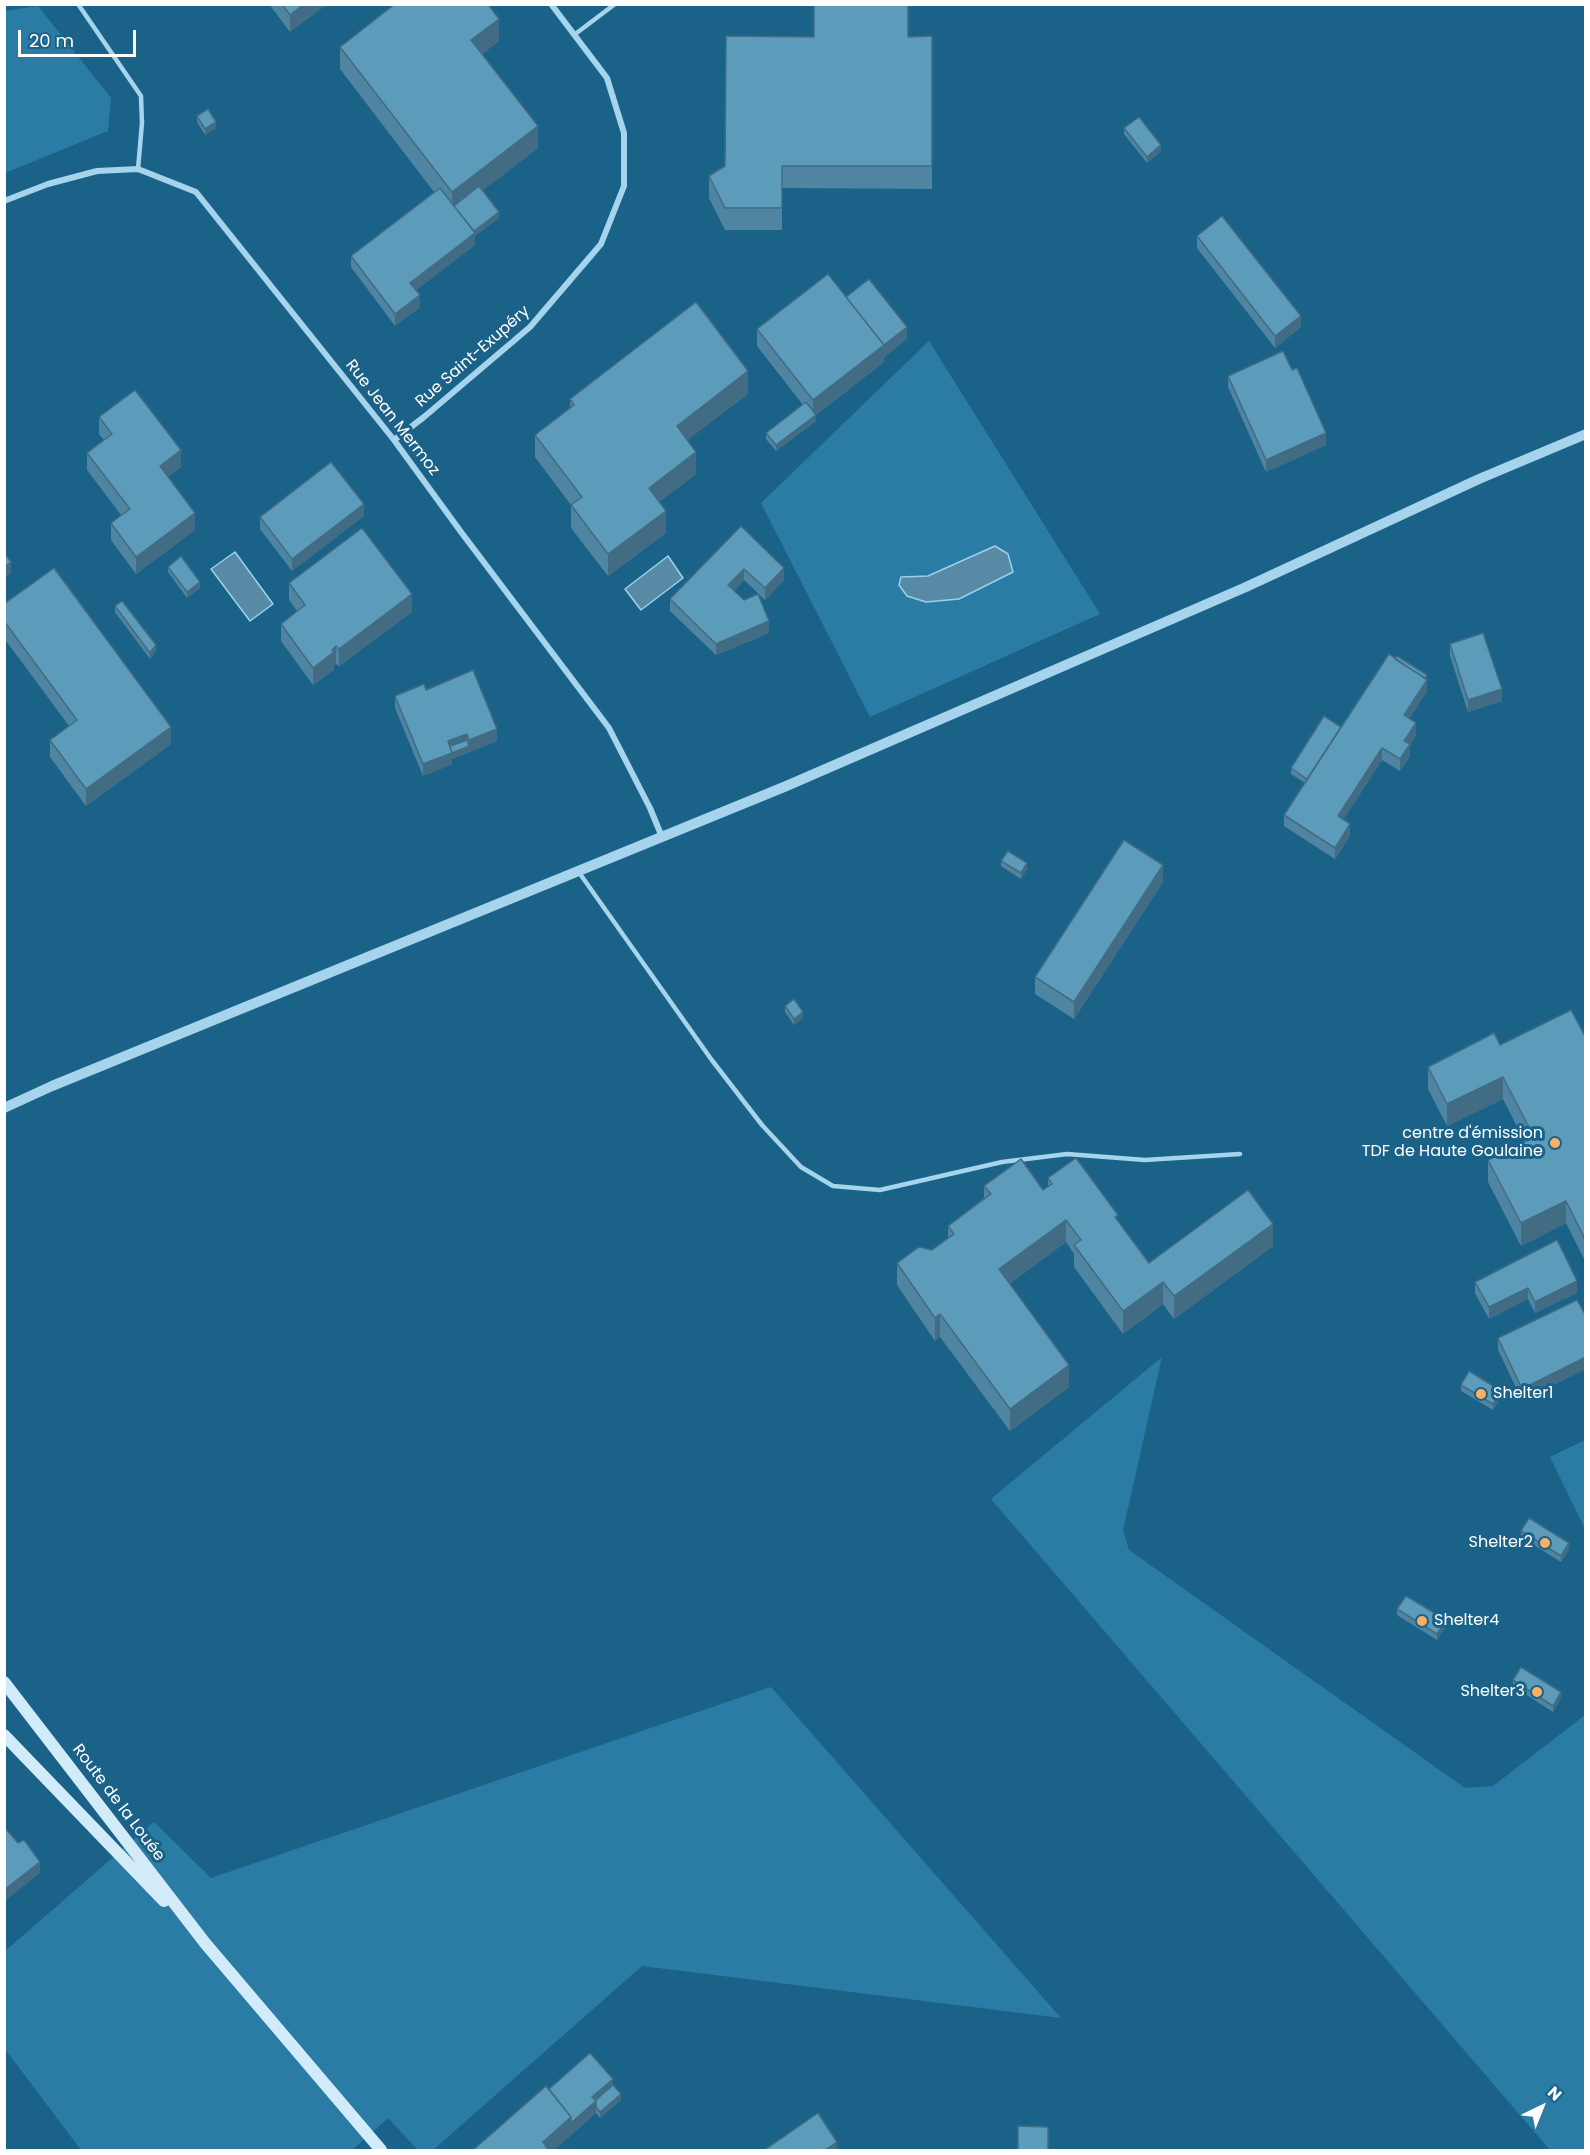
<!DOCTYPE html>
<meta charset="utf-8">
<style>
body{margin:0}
#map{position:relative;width:1590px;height:2155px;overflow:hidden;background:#1b6288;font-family:Poppins,sans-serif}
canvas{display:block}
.frame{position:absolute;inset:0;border:6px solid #fff;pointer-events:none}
.north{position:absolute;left:1512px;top:2077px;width:60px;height:60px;-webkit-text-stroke:4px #1b6288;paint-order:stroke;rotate:43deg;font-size:16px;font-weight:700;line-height:24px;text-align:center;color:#fff}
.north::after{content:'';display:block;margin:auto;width:21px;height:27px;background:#fff;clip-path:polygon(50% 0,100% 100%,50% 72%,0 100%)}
.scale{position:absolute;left:18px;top:30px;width:118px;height:27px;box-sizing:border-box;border:3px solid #fff;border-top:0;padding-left:8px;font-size:18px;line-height:21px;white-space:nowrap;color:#fff;-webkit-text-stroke:4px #1b6288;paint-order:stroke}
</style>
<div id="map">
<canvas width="1590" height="2155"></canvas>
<div class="frame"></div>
<div class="north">N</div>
<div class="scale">20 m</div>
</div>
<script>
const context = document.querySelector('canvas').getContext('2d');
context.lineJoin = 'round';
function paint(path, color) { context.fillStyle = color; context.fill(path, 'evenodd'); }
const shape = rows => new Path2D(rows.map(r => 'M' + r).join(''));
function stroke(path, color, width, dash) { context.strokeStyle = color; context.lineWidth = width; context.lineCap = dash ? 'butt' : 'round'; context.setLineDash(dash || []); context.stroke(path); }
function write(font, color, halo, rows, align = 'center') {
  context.font = font + ' Poppins,sans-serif'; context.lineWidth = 6; context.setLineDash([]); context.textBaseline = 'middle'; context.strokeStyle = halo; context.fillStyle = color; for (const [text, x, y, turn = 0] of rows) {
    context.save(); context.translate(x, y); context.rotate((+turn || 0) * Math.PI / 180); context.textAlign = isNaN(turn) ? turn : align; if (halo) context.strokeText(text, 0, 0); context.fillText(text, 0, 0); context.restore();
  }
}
paint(shape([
 [38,6,111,98,108,131,5,173,5,11],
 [929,341,1100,614,870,717,761,503],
 [995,546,907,596,902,577,928,576],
 [1162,1357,1123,1530,1129,1550,1465,1788,1493,1786,1585,1715,1585,2150,1550,2150,991,1499],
 [1585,1440,1585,1529,1550,1457],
 [771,1687,1061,2018,642,1966,433,2150,418,2150,388,2118,352,2150,81,2150,5,2049,5,1951,154,1822,211,1878]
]), '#2b7ca5');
const water = shape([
 [995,546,1008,554,1013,572,959,599,926,602,907,596,899,585,901,577,928,576,995,546],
 [235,552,273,604,250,621,211,569,235,552],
 [668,556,683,578,641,610,625,589,668,556]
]);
paint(water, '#588aa5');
stroke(water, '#98d2ee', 1.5);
stroke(shape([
 [78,4,141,96,142,123,138,169],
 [574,35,615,4],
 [578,871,711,1059,762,1125,801,1167,833,1186,880,1190,1002,1162,1067,1154,1145,1160,1240,1154]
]), '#a5d4ec', 4.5);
stroke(shape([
 [4,201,48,184,97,171,138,169,196,192,394,440,461,532,609,728,650,808,662,837],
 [394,440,424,417,530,327,601,244,624,186,624,133,607,78,551,4]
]), '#a5d4ec', 6);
stroke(shape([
 [4,1108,52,1086,784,787,1246,587,1479,479,1586,434]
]), '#a5d4ec', 10);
stroke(shape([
 [4,1682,205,1943,381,2150],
 [4,1735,164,1901]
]), '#d1ebf9', 12);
paint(shape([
 [269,4,327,4,290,32],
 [932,36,932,189,782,188,782,230,725,230,709,198,709,176,725,166],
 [499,41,482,54,538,148,483,190,499,218,475,236,475,245,416,290,420,307,395,326,351,267,351,256,434,192,340,69,340,47],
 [197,116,216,128,205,135,197,122],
 [1124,128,1161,151,1147,163,1124,134],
 [1197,236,1301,327,1275,348,1197,248],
 [846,297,907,339,884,357,884,362,816,415,816,421,776,451,766,439,766,433,803,405,757,346,757,329],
 [1228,376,1326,445,1266,472,1228,387],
 [748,394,687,440,696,474,659,502,666,533,608,576,571,528,571,505,535,457,535,435,570,408,570,399],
 [99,417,181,467,168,477,195,530,136,574,111,540,111,523,121,515,87,470,87,453,104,440,99,434],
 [364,516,292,571,260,529,260,517],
 [741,526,784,580,765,600,744,580,734,591,769,633,716,655,670,611,670,599],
 [168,567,200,588,187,598,168,572],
 [289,583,412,612,339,666,336,664,334,665,334,670,313,685,281,641,281,624,297,611,289,600],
 [4,604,171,744,86,806,50,757,50,740,69,726,4,638],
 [115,606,156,651,150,659,115,612],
 [1450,644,1502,701,1468,712,1450,656],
 [426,690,497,741,452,759,452,764,423,776,395,708,395,696],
 [1427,691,1409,719,1416,735,1410,745,1410,756,1400,771,1382,760,1343,820,1350,836,1335,859,1284,826,1284,815,1305,783,1291,774,1291,768,1341,727],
 [1001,861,1027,869,1021,879,1001,866],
 [1163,882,1074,1019,1035,994,1035,977],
 [785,1006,803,1018,794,1025,785,1012],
 [1586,1038,1586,1263,1566,1223,1521,1246,1488,1182,1488,1160,1525,1142,1503,1099,1447,1126,1428,1089,1428,1067,1500,1045],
 [1048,1178,1118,1221,1149,1263,1273,1246,1174,1319,1163,1304,1123,1334,1074,1267,1074,1254,1066,1242,1009,1284,1069,1387,1010,1431,940,1337,935,1341,897,1285,897,1263,932,1250,948,1239,948,1226,984,1198,984,1186,1043,1190,1048,1186],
 [1475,1282,1577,1293,1535,1313,1528,1299,1489,1319,1475,1293],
 [1586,1316,1586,1369,1522,1400,1498,1350,1498,1338],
 [1461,1385,1501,1397,1493,1410,1461,1391],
 [1521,1531,1569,1549,1561,1562,1521,1537],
 [1397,1609,1446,1626,1437,1640,1397,1615],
 [1513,1680,1561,1698,1553,1712,1513,1686],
 [613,2085,621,2100,600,2118,596,2113,553,2151,549,2089]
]), '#5085a1');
paint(shape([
 [304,4,327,4,290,32,290,15],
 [499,19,499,41,471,62,471,40],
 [216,122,216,128,205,135,205,129],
 [538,126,538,148,455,212,452,208,452,192],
 [1161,145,1161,151,1147,163,1147,157],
 [499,212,499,218,475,236,475,245,410,295,410,283],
 [420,295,420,307,395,326,395,314],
 [1301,316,1301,327,1275,348,1275,336],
 [907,327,907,339,884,357,884,362,816,415,816,421,776,451,776,445,813,417,813,400],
 [748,371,748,394,677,448,677,426],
 [1326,433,1326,445,1266,472,1266,460],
 [181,450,181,467,160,483,160,466],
 [696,452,696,474,649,510,649,488],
 [364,504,364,516,292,571,292,559],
 [666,511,666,533,608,576,608,554],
 [195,513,195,530,136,574,136,557],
 [11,562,11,573,4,578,4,567],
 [784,568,784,580,765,600,765,588],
 [744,569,744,580,728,597,728,585],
 [200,582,200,588,187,598,187,592],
 [412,594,412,612,339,666,339,649],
 [769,621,769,633,716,655,716,644],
 [156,645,156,651,150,659,150,653],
 [336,646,336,664,334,665,334,670,313,685,313,668],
 [1427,675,1427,691,1404,727,1404,715],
 [1502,689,1502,701,1468,712,1468,700],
 [1416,723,1416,735,1410,745,1410,756,1400,771,1400,759,1404,741],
 [171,727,171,744,86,806,86,789],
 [497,729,497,741,452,759,452,764,423,776,423,764,469,746,469,740],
 [467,734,467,746,450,752,448,741],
 [1382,748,1382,760,1338,828,1338,816],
 [1350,824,1350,836,1335,859,1335,848],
 [1027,863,1027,869,1021,879,1021,873],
 [1163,865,1163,882,1074,1019,1074,1002],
 [803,1012,803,1018,794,1025,794,1019],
 [1503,1077,1503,1099,1447,1126,1447,1104],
 [1566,1201,1566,1223,1521,1246,1521,1223],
 [1066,1220,1066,1242,999,1292,999,1269],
 [1273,1224,1273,1246,1174,1319,1174,1296],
 [1577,1281,1577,1293,1535,1313,1535,1302],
 [1163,1282,1163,1304,1123,1334,1123,1311],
 [1528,1288,1528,1299,1489,1319,1489,1307],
 [940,1314,940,1337,935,1341,935,1318],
 [1586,1357,1586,1369,1522,1400,1522,1389],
 [1069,1365,1069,1387,1010,1431,1010,1409],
 [1501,1391,1501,1397,1493,1410,1493,1404],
 [1569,1543,1569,1549,1561,1562,1561,1556],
 [1446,1620,1446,1626,1437,1640,1437,1634],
 [1561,1692,1561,1698,1553,1712,1553,1706],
 [40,1862,40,1873,4,1902,4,1890],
 [613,2079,613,2091,596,2106,596,2113,553,2151,543,2151,543,2142],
 [621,2094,621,2100,600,2118,600,2112],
 [837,2142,837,2151,824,2151]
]), '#416c83');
const building = shape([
 [282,4,304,4,290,15,282,4],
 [395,4,488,4,499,19,471,40,538,126,452,192,340,47,395,4],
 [814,4,908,4,908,37,932,36,932,166,782,166,782,208,725,208,709,176,725,166,726,36,814,37,814,4],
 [208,109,216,122,205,129,197,116,208,109],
 [1139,117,1161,145,1147,157,1124,128,1139,117],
 [479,186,499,212,474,231,454,206,479,186],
 [440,188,475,233,410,283,420,295,395,314,351,256,440,188],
 [1222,216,1301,316,1275,336,1197,236,1222,216],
 [828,274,884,345,813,400,757,329,828,274],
 [869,279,907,327,884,345,846,297,869,279],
 [696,302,748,371,677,426,696,452,649,488,666,511,608,554,571,505,582,497,535,435,574,405,570,399,696,302],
 [1283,351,1292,370,1297,368,1326,433,1266,460,1228,376,1283,351],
 [135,390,181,450,160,466,195,513,136,557,111,523,130,509,87,453,112,434,99,417,135,390],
 [806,402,816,415,776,445,766,433,806,402],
 [331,462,364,504,292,559,260,517,331,462],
 [741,526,784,568,765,588,744,569,728,585,744,600,758,594,769,621,716,644,670,599,741,526],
 [362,528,412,594,339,649,336,646,332,650,334,652,313,668,281,624,305,605,289,583,362,528],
 [4,553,11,562,4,567,4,553],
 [181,556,200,582,187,592,168,567,181,556],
 [54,568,171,727,86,789,50,740,77,720,4,621,4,604,54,568],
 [122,601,156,645,150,653,115,606,122,601],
 [1483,633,1502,689,1468,700,1450,644,1483,633],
 [1389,654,1427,680,1404,715,1416,723,1404,741,1410,744,1400,759,1382,748,1338,816,1350,824,1335,848,1284,815,1389,654],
 [1397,656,1427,675,1425,678,1395,659,1397,656],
 [473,670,497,729,469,740,467,734,448,741,452,753,423,764,395,696,424,684,426,690,473,670],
 [1324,716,1341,727,1307,779,1291,768,1324,716],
 [467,740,469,746,452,753,450,746,467,740],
 [1124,840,1163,865,1074,1002,1035,977,1124,840],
 [1008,851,1027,863,1021,873,1001,861,1008,851],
 [794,999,803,1012,794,1019,785,1006,794,999],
 [1571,1010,1586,1038,1586,1241,1566,1201,1521,1223,1488,1160,1534,1137,1503,1077,1447,1104,1428,1067,1494,1033,1500,1045,1571,1010],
 [1076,1158,1118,1215,1115,1217,1149,1263,1248,1190,1273,1224,1174,1296,1163,1282,1123,1311,1074,1245,1081,1240,1066,1220,999,1269,1069,1365,1010,1409,940,1314,935,1318,897,1263,919,1247,932,1250,954,1234,948,1226,991,1194,984,1186,1021,1159,1043,1190,1052,1184,1048,1178,1076,1158],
 [1557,1240,1577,1281,1535,1302,1528,1288,1489,1307,1475,1282,1557,1240],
 [1577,1300,1586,1316,1586,1357,1522,1389,1498,1338,1577,1300],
 [1469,1371,1501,1391,1493,1404,1461,1385,1469,1371],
 [1529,1518,1569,1543,1561,1556,1521,1531,1529,1518],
 [1406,1596,1446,1620,1437,1634,1397,1609,1406,1596],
 [1521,1667,1561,1692,1553,1706,1513,1680,1521,1667],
 [4,1827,18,1843,24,1840,40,1862,4,1890,4,1827],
 [590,2053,613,2079,592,2097,596,2101,571,2123,571,2117,549,2089,590,2053],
 [613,2085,621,2094,600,2112,596,2107,596,2100,613,2085],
 [546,2086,571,2117,543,2142,549,2151,472,2151,546,2086],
 [818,2113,837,2142,824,2151,763,2151,818,2113],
 [1018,2126,1048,2127,1048,2151,1018,2151,1018,2126]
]);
paint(building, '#5d9bbb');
stroke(building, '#416c83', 1.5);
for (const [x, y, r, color] of [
 [1555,1143,6,"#fdaf62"],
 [1481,1394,6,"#fdaf62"],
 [1545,1543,6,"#fdaf62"],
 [1422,1621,6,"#fdaf62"],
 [1537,1692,6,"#fdaf62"]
]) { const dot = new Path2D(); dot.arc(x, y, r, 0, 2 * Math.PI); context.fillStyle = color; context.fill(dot); stroke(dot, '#1b6288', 2); }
write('16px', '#fff', '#1b6288', [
 ["Rue Saint-Exupéry",473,357,-41],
 ["Rue Jean Mermoz",392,418,52],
 ["Route de la Louée",118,1803,53]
]);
write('16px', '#fff', '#1b6288', [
 ["centre d'émission",1543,1134],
 ["TDF de Haute Goulaine",1543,1152],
 ["Shelter1",1493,1394,"left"],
 ["Shelter2",1533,1543],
 ["Shelter4",1434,1621,"left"],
 ["Shelter3",1525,1692]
], 'right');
</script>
